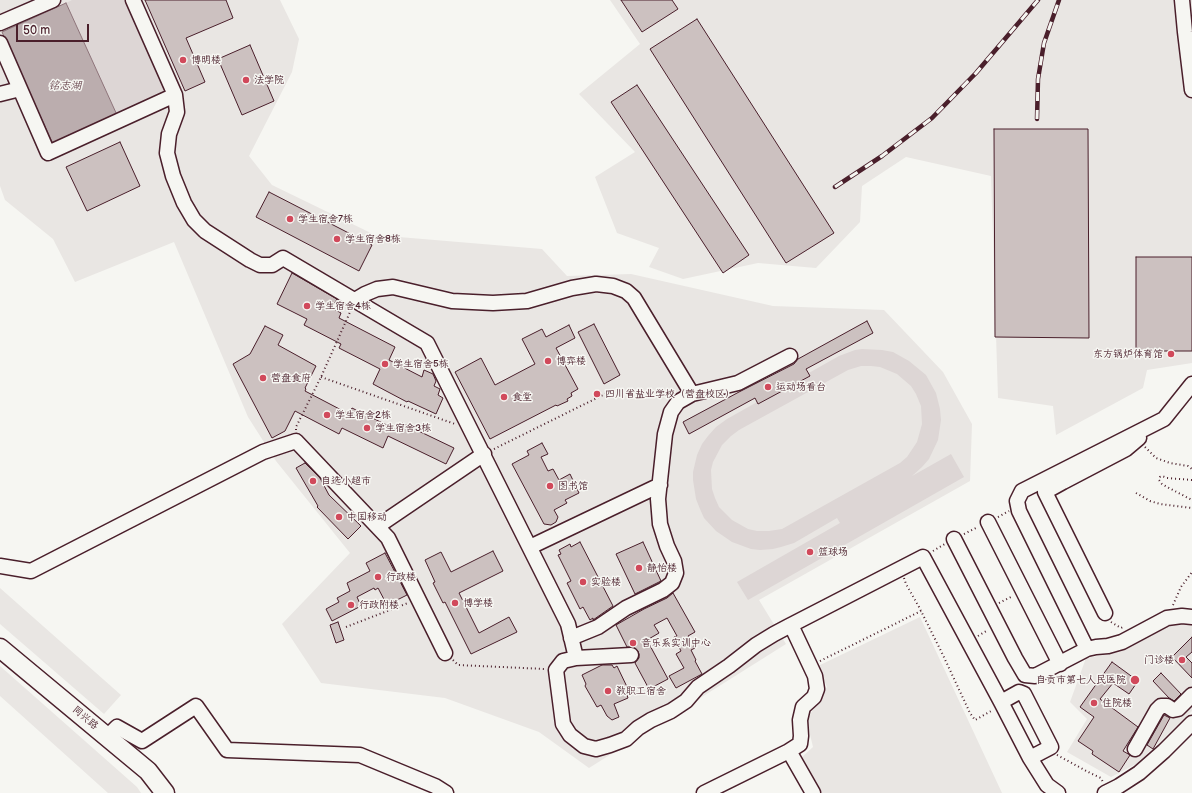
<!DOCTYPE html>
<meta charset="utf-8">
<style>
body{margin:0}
#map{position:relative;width:1192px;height:793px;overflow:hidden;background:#f6f6f2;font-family:"Balsamiq Sans",sans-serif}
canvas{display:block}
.scale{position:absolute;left:16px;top:24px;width:73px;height:18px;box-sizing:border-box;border:2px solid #4a1f2b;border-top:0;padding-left:5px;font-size:12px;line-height:14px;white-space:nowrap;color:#4a1f2b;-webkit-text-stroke:3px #f6f6f2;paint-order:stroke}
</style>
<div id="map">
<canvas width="1192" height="793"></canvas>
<div class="scale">50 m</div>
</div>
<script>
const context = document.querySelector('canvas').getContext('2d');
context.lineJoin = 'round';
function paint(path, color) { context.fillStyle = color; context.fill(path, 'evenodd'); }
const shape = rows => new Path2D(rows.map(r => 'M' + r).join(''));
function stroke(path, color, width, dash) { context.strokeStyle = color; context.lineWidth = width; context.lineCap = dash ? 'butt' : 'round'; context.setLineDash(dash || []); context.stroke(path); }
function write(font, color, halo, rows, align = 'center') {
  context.font = font + ' "Balsamiq Sans","LXGW WenKai TC",sans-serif'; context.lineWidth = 3; context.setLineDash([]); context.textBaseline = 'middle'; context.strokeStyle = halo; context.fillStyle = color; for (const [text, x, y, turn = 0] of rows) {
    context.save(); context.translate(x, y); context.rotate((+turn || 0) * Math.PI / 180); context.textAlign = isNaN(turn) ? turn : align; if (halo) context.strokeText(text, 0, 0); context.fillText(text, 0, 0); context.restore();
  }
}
paint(shape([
 [0,0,280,0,299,39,292,72,249,156,272,185,375,235,542,249,567,276,631,274,773,306,884,310,943,372,972,424,970,481,759,600,786,644,589,768,539,732,445,698,321,683,282,624,350,553,276,461,248,417,174,242,75,282,53,239,5,200,0,186],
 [610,0,1192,0,1192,363,1147,370,1143,388,1056,435,1053,406,998,398,991,176,906,157,862,186,860,222,816,268,758,263,683,279,649,267,659,248,617,233,595,177,635,152,579,94,640,44],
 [0,588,121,695,104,714,0,624],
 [920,617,1002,793,822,793,802,757,813,747,807,722,812,711,827,687,818,666],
 [1192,621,1192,711,1159,743,1136,764,1111,777,1067,752,1087,719,1070,702,1086,658,1120,652,1165,622],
 [0,666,137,787,141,793,108,793,0,696]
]), '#e9e6e3');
paint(shape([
 [72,0,126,0,168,92,117,115,66,3],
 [862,349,882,350,893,352,909,361,926,375,936,393,940,409,941,420,938,440,929,459,922,467,912,476,951,454,964,477,748,600,737,582,840,523,837,518,794,543,781,547,773,549,760,550,751,549,732,542,716,531,704,518,700,509,696,499,693,480,693,472,697,455,702,444,708,436,716,427,727,419,839,356,855,350],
 [861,366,871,366,880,367,897,374,911,386,916,394,921,406,922,424,917,442,907,457,900,463,782,529,769,531,757,531,748,529,732,520,719,507,715,498,712,489,711,470,713,462,722,445,731,436,739,430,848,370]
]), '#ddd6d5');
const water = shape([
 [66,3,117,115,53,144,2,32,66,3]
]);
paint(water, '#bbadae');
stroke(water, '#8e747a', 1);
const building = shape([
 [145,0,226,0,233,18,186,38,205,82,185,91,145,0],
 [621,0,672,0,678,9,642,32,621,0],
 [697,19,834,233,786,263,650,49,697,19],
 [250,45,274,101,242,115,218,59,250,45],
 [637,85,749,255,723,273,611,102,637,85],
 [994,129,1088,129,1089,338,995,337,994,129],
 [120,142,140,186,87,211,66,167,120,142],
 [269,192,372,245,359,271,256,217,269,192],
 [1136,257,1192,257,1192,351,1136,351,1136,257],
 [292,273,337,299,332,308,341,313,339,318,395,347,389,360,422,377,424,370,433,374,436,381,434,386,440,389,438,395,443,398,436,414,408,401,407,402,373,384,380,369,339,348,341,344,304,325,307,319,277,304,292,273],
 [867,321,873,333,806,369,810,376,758,404,755,398,689,434,683,422,739,392,794,364,798,359,867,321],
 [594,324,620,375,604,384,578,332,594,324],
 [569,325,575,338,556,348,578,389,571,393,572,396,567,399,568,401,557,406,556,405,490,439,455,372,481,358,495,385,535,364,522,339,542,329,546,337,569,325],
 [265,326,283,335,278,345,316,366,305,388,306,389,305,391,349,414,352,408,399,431,402,423,454,448,446,464,388,436,383,448,342,428,339,434,295,411,285,431,272,438,233,364,250,354,265,326],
 [542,443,548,454,541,457,548,471,553,469,559,480,570,474,579,493,565,500,567,503,554,510,558,517,556,522,551,525,544,524,512,464,529,455,527,451,542,443],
 [305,463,320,478,329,495,361,526,348,539,317,507,318,506,296,468,305,463],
 [580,542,613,606,593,620,593,618,590,620,583,607,580,609,567,583,571,581,558,555,561,554,559,550,570,544,571,547,580,542],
 [643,542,661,581,635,594,616,554,643,542],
 [493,551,503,571,459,593,479,633,509,617,517,632,471,654,445,602,443,603,433,583,435,582,425,560,441,552,451,572,493,551],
 [385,553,407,595,387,605,378,588,375,590,374,588,357,597,361,606,332,621,326,609,339,602,337,598,350,591,347,583,370,571,366,563,385,553],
 [673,593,695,632,688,636,695,648,691,650,696,660,695,661,702,674,676,688,669,676,684,668,676,654,681,651,674,637,677,636,667,618,654,625,659,633,647,640,668,679,649,689,635,663,639,658,639,654,638,651,634,647,627,647,616,625,644,609,667,598,673,593],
 [338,622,344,640,336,643,330,625,338,622],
 [1192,637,1192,652,1186,657,1192,663,1192,678,1172,657,1192,637],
 [1112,662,1138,681,1129,694,1113,683,1100,699,1138,727,1123,751,1130,755,1119,772,1092,754,1093,751,1078,741,1094,717,1080,707,1112,662],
 [602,665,612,665,614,668,617,666,629,691,626,692,628,698,614,704,619,717,612,720,607,716,601,705,597,707,585,686,586,684,582,675,602,665],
 [1161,673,1181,694,1174,701,1169,698,1153,681,1161,673],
 [1164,715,1170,718,1153,749,1147,745,1164,715]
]);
paint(building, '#ccc1c0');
stroke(building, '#4a1f2b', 1);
const minor = shape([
 [133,0,175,95,177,112,169,134,167,153,173,176,184,203,194,220,205,231,250,260,260,265,272,265,283,258,427,343,568,624,576,658,563,661,556,670,563,724,570,735,584,746,596,749,610,745,626,739,638,728,651,720,671,711,686,701,698,687,729,666,756,645,774,634,791,625],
 [1182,0,1185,32,1192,90],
 [0,23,53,0],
 [0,43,48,153,175,95],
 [0,94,20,89],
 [355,300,365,294,377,289,393,287,452,301,493,303,527,301,572,288,596,284,613,286,626,291,634,298,692,394],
 [988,522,1060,664],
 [378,526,484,454],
 [954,539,1015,658,1025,675,1035,676,1087,649,1096,647,1108,646,1122,642,1167,618,1182,616,1192,617],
 [530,547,660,485],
 [0,566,31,571,263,452,296,441,388,538,445,653],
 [1105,613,1045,492,1063,482,1126,449,1139,438],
 [571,638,598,627,626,608,663,590,672,583,676,573,674,561,667,546,660,524,658,499,665,434,671,412,678,402,692,394,738,383,790,356],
 [1087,649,1019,511,1017,501,1022,491,1164,419,1192,384],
 [576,658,631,655],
 [1001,702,1019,692,1024,694,1051,747,1030,758],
 [107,737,117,727,142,741,196,706,227,750,360,755,435,786,446,793],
 [1135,749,1157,710,1161,706,1167,706,1173,710,1178,709,1192,695],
 [789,751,800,744,801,736,800,720,803,707,814,697,817,689,815,676,791,625,923,557,1001,702,1030,758,1047,785,1058,793],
 [704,793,789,751,813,793],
 [1105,793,1119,786,1139,773,1164,751,1192,723]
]);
const major = shape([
 [0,648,148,771,165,793]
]);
stroke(minor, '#4a1f2b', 17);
stroke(major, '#4a1f2b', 21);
stroke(shape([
 [321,377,455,424],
 [296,430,296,427,321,377,351,310],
 [1145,447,1156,458,1170,463,1188,466,1192,469],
 [494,449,613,390],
 [1192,480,1167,478,1162,476,1160,477,1159,480,1162,484,1169,488,1192,500],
 [1136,493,1150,501,1160,504,1192,508],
 [998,517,1009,511],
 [964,534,978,527],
 [933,551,945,544],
 [904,578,906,584,919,607,942,653,970,713,975,720,993,710],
 [999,603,1013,596],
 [1173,605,1181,587,1192,572],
 [1111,622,1121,628,1123,627],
 [346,627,408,603],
 [978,636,988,630],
 [453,660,458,665,545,669],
 [820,661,921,611],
 [1057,755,1090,773,1101,778,1103,782]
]), '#4a1f2b', 2, [1, 3]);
stroke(minor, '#f6f6f2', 14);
stroke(major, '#f6f6f2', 18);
const rail = shape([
 [1037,119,1038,79,1044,43,1059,0],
 [835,187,882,156,932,118,976,73,1038,0]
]);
stroke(rail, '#4a1f2b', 4.5);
stroke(rail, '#f6f6f2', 3, [9]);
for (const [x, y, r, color] of [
 [183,60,4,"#d1495b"],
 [246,80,4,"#d1495b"],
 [290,219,4,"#d1495b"],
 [337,239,4,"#d1495b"],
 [307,306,4,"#d1495b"],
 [1171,354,4,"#d1495b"],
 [548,361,4,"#d1495b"],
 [385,364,4,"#d1495b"],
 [263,378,4,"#d1495b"],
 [768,387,4,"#d1495b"],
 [597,394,4,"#d1495b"],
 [504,397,4,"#d1495b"],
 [327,415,4,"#d1495b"],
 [367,428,4,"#d1495b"],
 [313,481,4,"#d1495b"],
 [550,486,4,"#d1495b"],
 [339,517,4,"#d1495b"],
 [810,552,4,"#d1495b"],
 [639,568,4,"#d1495b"],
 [378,577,4,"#d1495b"],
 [583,582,4,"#d1495b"],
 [455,603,4,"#d1495b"],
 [351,605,4,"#d1495b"],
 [633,643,4,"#d1495b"],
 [1182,660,4,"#d1495b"],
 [1135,680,5,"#d1495b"],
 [608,691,4,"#d1495b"],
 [1094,703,4,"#d1495b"]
]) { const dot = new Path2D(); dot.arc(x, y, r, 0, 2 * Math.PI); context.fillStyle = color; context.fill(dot); stroke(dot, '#f6f6f2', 1.5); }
write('10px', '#4a1f2b', '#f6f6f2', [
 ["博明楼",191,60],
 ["法学院",254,80],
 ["学生宿舍7栋",298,219],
 ["学生宿舍8栋",345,239],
 ["学生宿舍4栋",315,306],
 ["东方锅炉体育馆",1163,354,"right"],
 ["博弈楼",556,361],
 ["学生宿舍5栋",393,364],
 ["营盘食府",271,378],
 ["运动场看台",776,387],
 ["四川省盐业学校（营盘校区）",605,394],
 ["食堂",512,397],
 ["学生宿舍2栋",335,415],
 ["学生宿舍3栋",375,428],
 ["自选小超市",321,481],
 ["图书馆",558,486],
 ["中国移动",347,517],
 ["篮球场",818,552],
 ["静怡楼",647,568],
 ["行政楼",386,577],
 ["实验楼",591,582],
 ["博学楼",463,603],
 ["行政附楼",359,605],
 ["音乐系实训中心",641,643],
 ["门诊楼",1174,660,"right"],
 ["自贡市第七人民医院",1126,680,"right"],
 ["教职工宿舍",616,691],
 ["住院楼",1102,703]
], 'left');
write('10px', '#4a1f2b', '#f6f6f2', [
 ["同兴路",85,718,40]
]);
write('italic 11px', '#6c4a52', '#f6f6f2', [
 ["铭志湖",65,86]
]);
</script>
